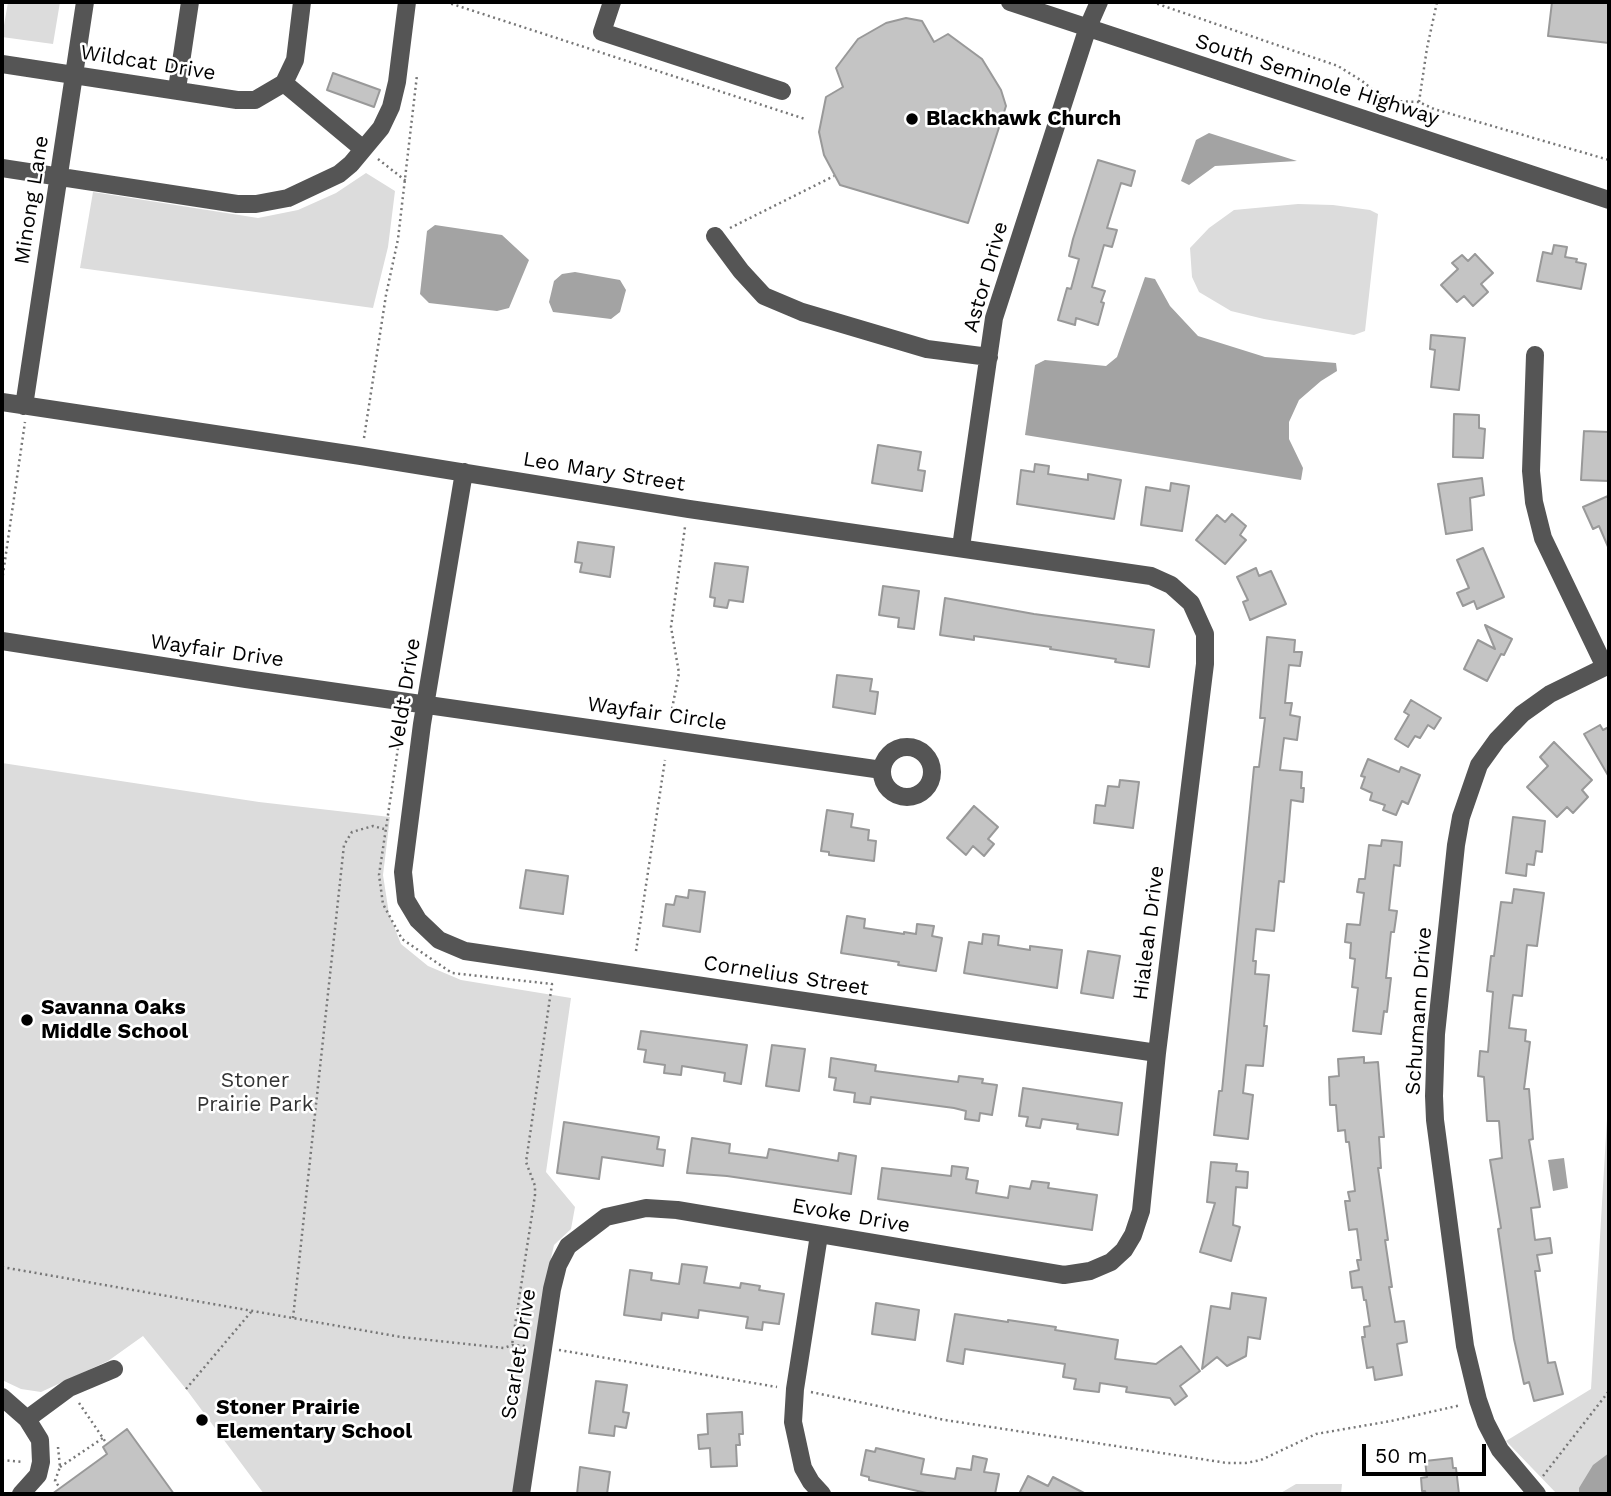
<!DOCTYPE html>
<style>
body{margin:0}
#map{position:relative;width:1611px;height:1496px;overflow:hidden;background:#fff;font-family:"Work Sans",sans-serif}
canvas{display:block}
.frame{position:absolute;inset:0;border:4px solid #000;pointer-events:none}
.scale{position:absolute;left:1362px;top:1444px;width:124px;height:32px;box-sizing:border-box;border:4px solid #000;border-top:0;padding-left:9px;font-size:21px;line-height:24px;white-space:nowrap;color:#000;-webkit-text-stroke:5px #fff;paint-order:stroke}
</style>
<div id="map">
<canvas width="1611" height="1496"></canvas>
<div class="frame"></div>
<div class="scale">50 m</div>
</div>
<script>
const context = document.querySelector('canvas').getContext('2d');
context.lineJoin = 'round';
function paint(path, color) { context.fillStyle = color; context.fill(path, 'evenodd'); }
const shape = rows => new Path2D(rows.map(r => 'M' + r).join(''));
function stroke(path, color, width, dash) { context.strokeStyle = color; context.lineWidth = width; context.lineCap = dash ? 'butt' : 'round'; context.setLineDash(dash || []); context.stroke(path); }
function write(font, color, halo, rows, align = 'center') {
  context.font = font + ' "Work Sans",sans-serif'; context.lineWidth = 5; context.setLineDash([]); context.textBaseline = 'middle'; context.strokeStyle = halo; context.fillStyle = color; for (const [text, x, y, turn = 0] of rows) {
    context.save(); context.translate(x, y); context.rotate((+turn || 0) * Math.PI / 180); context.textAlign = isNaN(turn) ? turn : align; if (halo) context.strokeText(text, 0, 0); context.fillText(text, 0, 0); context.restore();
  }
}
paint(shape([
 [8,2,60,2,53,44,2,37],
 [366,173,395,191,388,247,373,308,80,268,93,192,258,218,298,210,336,193],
 [1298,204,1333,205,1370,210,1378,214,1365,331,1354,335,1264,319,1231,311,1199,292,1192,277,1190,248,1209,228,1234,210],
 [2,763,259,802,390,817,383,875,389,914,401,944,428,966,461,980,571,998,546,1172,575,1207,571,1229,554,1245,547,1276,518,1494,264,1494,186,1389,143,1336,108,1361,41,1392,21,1389,2,1380],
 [1609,1085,1609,1494,1557,1494,1506,1441,1591,1389],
 [1296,1484,1342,1484,1341,1494,1279,1494]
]), '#dcdcdc');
paint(shape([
 [1209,133,1297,161,1215,166,1189,185,1181,181,1196,140],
 [435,225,502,235,529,260,509,308,497,311,429,303,420,294,427,231],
 [575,272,620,280,626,290,620,312,611,319,553,312,549,302,554,281,562,274],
 [1145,277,1155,279,1170,306,1198,336,1265,357,1336,363,1337,371,1321,381,1299,400,1289,422,1289,439,1303,468,1301,480,1025,435,1035,365,1045,360,1106,366,1117,357],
 [1564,1158,1568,1188,1553,1191,1548,1160],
 [1609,1453,1609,1494,1579,1494,1579,1488,1593,1465]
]), '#a3a3a3');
const building = shape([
 [1552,2,1609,2,1609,43,1548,36,1552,2],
 [906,18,922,21,934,42,948,34,982,59,1001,90,1006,106,968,223,840,185,824,155,819,132,826,97,843,87,836,68,858,39,886,23,906,18],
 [333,73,380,90,374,107,327,90,333,73],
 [1098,160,1135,171,1131,186,1121,183,1107,228,1117,230,1112,247,1104,245,1092,287,1105,291,1101,302,1104,303,1098,325,1076,318,1075,325,1058,320,1067,288,1071,289,1079,259,1069,256,1073,239,1098,160],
 [1554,245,1567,247,1565,257,1577,259,1576,262,1586,264,1581,289,1537,281,1543,252,1552,254,1554,245],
 [1475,254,1493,273,1481,284,1488,292,1473,306,1464,296,1457,302,1441,285,1458,269,1452,263,1462,255,1468,261,1475,254],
 [1431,335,1465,338,1459,390,1431,387,1435,350,1430,349,1431,335],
 [1454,414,1479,415,1479,428,1485,429,1483,458,1453,457,1454,414],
 [1584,431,1609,432,1609,481,1581,480,1584,431],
 [878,445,921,452,918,470,925,471,922,491,872,483,878,445],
 [1035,464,1049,466,1048,474,1088,480,1088,474,1121,480,1114,519,1017,504,1021,470,1034,472,1035,464],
 [1482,478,1484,495,1470,498,1472,530,1446,534,1438,484,1482,478],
 [1171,483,1189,486,1182,531,1141,525,1146,487,1170,491,1171,483],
 [1608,496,1609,504,1609,549,1599,526,1593,529,1583,507,1608,496],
 [1232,514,1246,526,1240,535,1246,540,1225,564,1196,540,1217,515,1225,522,1232,514],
 [578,542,614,547,610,577,580,572,582,563,575,562,578,542],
 [1483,548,1504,597,1477,609,1474,601,1463,606,1457,593,1469,588,1457,560,1483,548],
 [715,563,748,567,743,602,729,600,727,608,714,606,715,598,710,597,715,563],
 [1256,568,1259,576,1271,571,1286,604,1250,620,1243,602,1248,600,1237,577,1256,568],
 [883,586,919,591,914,629,898,627,899,618,879,615,883,586],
 [945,598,1034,614,1154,630,1149,667,1115,662,1116,659,1050,649,1051,647,974,636,974,640,940,635,945,598],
 [1485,625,1512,639,1504,655,1501,654,1487,681,1464,669,1478,640,1495,649,1485,625],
 [1267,637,1295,640,1294,652,1302,652,1300,666,1289,665,1285,703,1292,703,1290,715,1300,717,1297,740,1284,738,1280,770,1302,772,1301,788,1304,788,1303,802,1291,800,1284,882,1279,881,1274,931,1256,929,1253,961,1256,961,1255,974,1269,975,1264,1026,1267,1026,1263,1066,1246,1065,1243,1093,1253,1095,1248,1139,1214,1135,1219,1091,1222,1091,1254,767,1259,767,1265,718,1260,718,1267,637],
 [837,675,872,679,870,691,878,692,875,714,833,707,837,675],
 [1411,700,1441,718,1434,729,1428,725,1420,738,1415,736,1408,747,1395,739,1409,715,1404,712,1411,700],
 [1600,725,1603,730,1609,727,1609,777,1584,734,1600,725],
 [1554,742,1592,780,1582,790,1588,797,1573,813,1567,807,1557,817,1527,787,1548,766,1540,757,1554,742],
 [1368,759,1399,772,1401,767,1420,775,1408,804,1402,801,1396,815,1383,810,1385,805,1370,800,1372,793,1361,788,1365,777,1361,776,1368,759],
 [1120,780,1139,782,1133,828,1094,823,1096,805,1105,806,1108,786,1119,787,1120,780],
 [974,806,998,827,988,839,994,844,984,856,973,846,966,855,947,838,974,806],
 [827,810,853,814,851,827,869,830,868,840,876,841,874,861,829,855,829,852,821,851,827,810],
 [1513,817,1545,821,1542,852,1536,851,1534,865,1527,864,1526,876,1506,873,1513,817],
 [1382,840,1402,842,1400,866,1394,865,1389,910,1397,911,1394,932,1391,932,1386,978,1391,978,1387,1012,1384,1011,1381,1034,1353,1031,1358,988,1352,987,1355,959,1350,958,1351,943,1345,942,1347,924,1360,925,1364,893,1357,892,1359,879,1365,879,1369,845,1381,846,1382,840],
 [526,870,568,876,563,914,520,908,526,870],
 [1514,889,1544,893,1537,946,1527,945,1522,996,1513,995,1509,1028,1526,1030,1525,1041,1530,1042,1524,1089,1529,1089,1533,1139,1529,1140,1540,1207,1531,1208,1535,1240,1550,1238,1552,1253,1537,1255,1540,1271,1535,1271,1548,1363,1555,1362,1563,1394,1534,1401,1529,1382,1524,1384,1514,1339,1498,1229,1501,1228,1490,1160,1502,1158,1499,1121,1487,1121,1484,1077,1478,1076,1480,1051,1488,1052,1493,992,1487,991,1491,956,1494,956,1501,902,1512,903,1514,889],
 [689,890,705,892,700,932,663,926,666,904,674,905,676,896,688,898,689,890],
 [847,916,865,919,864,928,904,934,904,932,916,934,917,924,934,926,932,936,942,938,936,971,898,965,899,962,841,953,847,916],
 [983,934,999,936,998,945,1030,950,1030,946,1062,950,1057,988,964,973,969,942,982,944,983,934],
 [1088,951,1120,956,1113,998,1081,993,1088,951],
 [641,1031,747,1045,741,1084,724,1081,725,1073,682,1066,681,1075,664,1073,665,1065,644,1062,646,1050,638,1049,641,1031],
 [772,1045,805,1049,799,1091,766,1086,772,1045],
 [1364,1057,1364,1063,1378,1062,1384,1137,1379,1137,1381,1168,1378,1168,1388,1240,1385,1240,1392,1287,1389,1287,1395,1322,1404,1321,1407,1342,1397,1344,1402,1375,1375,1380,1373,1367,1367,1368,1362,1337,1365,1337,1364,1327,1370,1326,1366,1300,1364,1300,1362,1287,1352,1288,1350,1272,1359,1270,1357,1260,1361,1260,1357,1229,1349,1230,1345,1201,1350,1201,1348,1192,1355,1191,1349,1142,1346,1142,1345,1130,1338,1131,1336,1105,1330,1105,1329,1077,1339,1076,1338,1059,1364,1057],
 [831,1058,876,1065,875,1071,958,1082,959,1076,983,1079,982,1083,997,1085,992,1115,980,1113,979,1121,965,1119,966,1111,954,1108,871,1097,870,1104,854,1102,855,1093,834,1090,836,1078,829,1077,831,1058],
 [1023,1088,1122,1103,1118,1135,1077,1129,1078,1124,1042,1119,1040,1128,1026,1126,1028,1117,1019,1116,1023,1088],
 [564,1122,659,1137,657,1149,665,1150,663,1166,602,1157,599,1179,557,1173,564,1122],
 [692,1138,730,1144,729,1153,767,1158,769,1149,838,1161,839,1153,856,1156,851,1194,727,1176,687,1173,692,1138],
 [1211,1162,1237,1164,1236,1171,1248,1172,1247,1188,1236,1187,1233,1225,1240,1227,1231,1261,1200,1252,1215,1203,1207,1202,1211,1162],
 [952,1166,968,1168,966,1179,978,1181,976,1193,1008,1198,1010,1186,1030,1189,1032,1181,1049,1183,1048,1188,1097,1195,1092,1230,878,1199,882,1168,951,1176,952,1166],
 [682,1264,707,1267,704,1283,740,1288,741,1283,760,1286,759,1290,784,1294,779,1324,763,1322,762,1330,746,1328,748,1317,699,1310,698,1318,662,1313,661,1320,624,1315,630,1270,652,1273,651,1280,679,1284,682,1264],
 [1232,1293,1266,1298,1260,1339,1248,1337,1246,1356,1227,1366,1217,1357,1202,1369,1211,1306,1230,1309,1232,1293],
 [876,1303,919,1310,915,1340,872,1334,876,1303],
 [955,1314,1008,1322,1008,1320,1056,1327,1055,1330,1118,1340,1115,1359,1156,1364,1181,1346,1200,1371,1180,1386,1187,1396,1175,1405,1170,1398,1126,1392,1127,1387,1100,1383,1099,1392,1074,1389,1076,1379,1063,1377,1065,1364,965,1349,963,1364,947,1361,955,1314],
 [596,1381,627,1385,623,1412,629,1413,626,1428,615,1426,614,1436,589,1433,596,1381],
 [742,1412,743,1434,739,1434,740,1445,736,1445,737,1466,711,1467,710,1448,699,1449,698,1435,708,1434,707,1414,742,1412],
 [127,1429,174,1494,52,1494,107,1454,103,1447,127,1429],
 [876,1448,924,1459,921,1474,955,1479,957,1468,971,1470,973,1456,987,1459,984,1472,999,1474,995,1494,931,1494,869,1480,869,1477,861,1475,866,1450,875,1452,876,1448],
 [1452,1458,1453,1468,1456,1468,1459,1494,1426,1494,1425,1491,1422,1491,1421,1478,1427,1477,1425,1461,1452,1458],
 [580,1467,610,1472,607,1494,577,1494,580,1467],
 [1028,1476,1048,1486,1053,1477,1086,1494,1019,1494,1028,1476]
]);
paint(building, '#c4c4c4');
stroke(building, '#999', 2);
stroke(shape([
 [446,2,805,119],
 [1152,2,1338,66,1362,81,1379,95,1395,101,1419,102,1434,109,1609,160],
 [1419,102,1427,48,1437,2],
 [378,159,406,181],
 [730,228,834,176],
 [364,438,386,295,398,239,417,75],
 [2,581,25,422],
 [671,714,679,673,671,627,685,527],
 [402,721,379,875,383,904,402,939,452,973,552,984,526,1162,535,1186,535,1195,512,1345],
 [636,951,665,760],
 [2,1267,401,1337,504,1348,512,1345,525,1346],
 [293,1318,344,845,352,832,373,826,384,829],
 [559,1350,777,1387],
 [186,1389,251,1312],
 [811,1392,945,1420,1227,1463,1246,1463,1261,1460,1316,1434,1391,1421,1461,1405],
 [79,1403,107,1444],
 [58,1447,60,1467,55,1481,60,1488],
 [2,1460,23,1462],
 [60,1467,103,1438],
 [1543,1476,1609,1391]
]), '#777', 2.5, [2, 3.5]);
stroke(shape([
 [612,2,602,32,782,91],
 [1010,2,1609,200],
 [2,64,237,100,255,100,284,83,295,60,302,2],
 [284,83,363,149],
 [177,89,190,2],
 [2,168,237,204,256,204,288,198,339,174,351,164,381,128,391,107,397,82,407,2],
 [715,236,741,271,764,296,802,312,927,349,989,357],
 [1535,355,1531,471,1534,502,1543,538,1605,667],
 [2,402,361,456,689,509,1151,576,1171,585,1191,603,1205,634,1205,664,1157,1053,1141,1211,1133,1235,1124,1250,1111,1262,1090,1271,1064,1275,677,1210,646,1208,606,1217,568,1246,558,1265,552,1289,521,1494],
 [24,406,85,2],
 [464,472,422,724,403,872,406,900,418,920,439,940,465,951,1157,1053],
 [961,547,994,318,1088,27,1099,2],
 [2,641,246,679,882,770],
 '882 772a25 25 0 1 1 50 0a25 25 0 1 1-50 0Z',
 [819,1235,795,1389,793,1422,803,1468,811,1482,822,1494],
 [2,1397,27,1419,40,1440,41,1462,38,1475,21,1494],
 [27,1419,69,1388,114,1369],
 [1537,1494,1500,1450,1486,1423,1478,1400,1465,1346,1435,1120,1434,1096,1436,1034,1456,845,1461,817,1479,765,1497,740,1522,714,1550,694,1609,665]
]), '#555', 18);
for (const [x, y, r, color] of [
 [912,119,7,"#000"],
 [27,1020,7,"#000"],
 [202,1420,7,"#000"]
]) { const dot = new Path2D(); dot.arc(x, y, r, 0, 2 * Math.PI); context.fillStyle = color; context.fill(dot); stroke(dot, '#fff', 2.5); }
write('21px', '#000', '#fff', [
 ["Wildcat Drive",148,63,9],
 ["South Seminole Highway",1317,80,18],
 ["Minong Lane",32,200,-81],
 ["Astor Drive",986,277,-74],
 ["Leo Mary Street",604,472,9],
 ["Wayfair Drive",217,651,8],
 ["Veldt Drive",405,694,-81],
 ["Wayfair Circle",657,714,8],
 ["Hialeah Drive",1149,933,-83],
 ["Cornelius Street",786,976,9],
 ["Schumann Drive",1419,1011,-86],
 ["Evoke Drive",851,1216,10],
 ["Scarlet Drive",519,1354,-81]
]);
write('bold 21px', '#000', '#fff', [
 ["Blackhawk Church",926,119],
 ["Savanna Oaks",41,1008],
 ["Middle School",41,1032],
 ["Stoner Prairie",216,1408],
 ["Elementary School",216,1432]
], 'left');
write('21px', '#333', '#fff', [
 ["Stoner",255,1081],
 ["Prairie Park",255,1105]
]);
</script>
